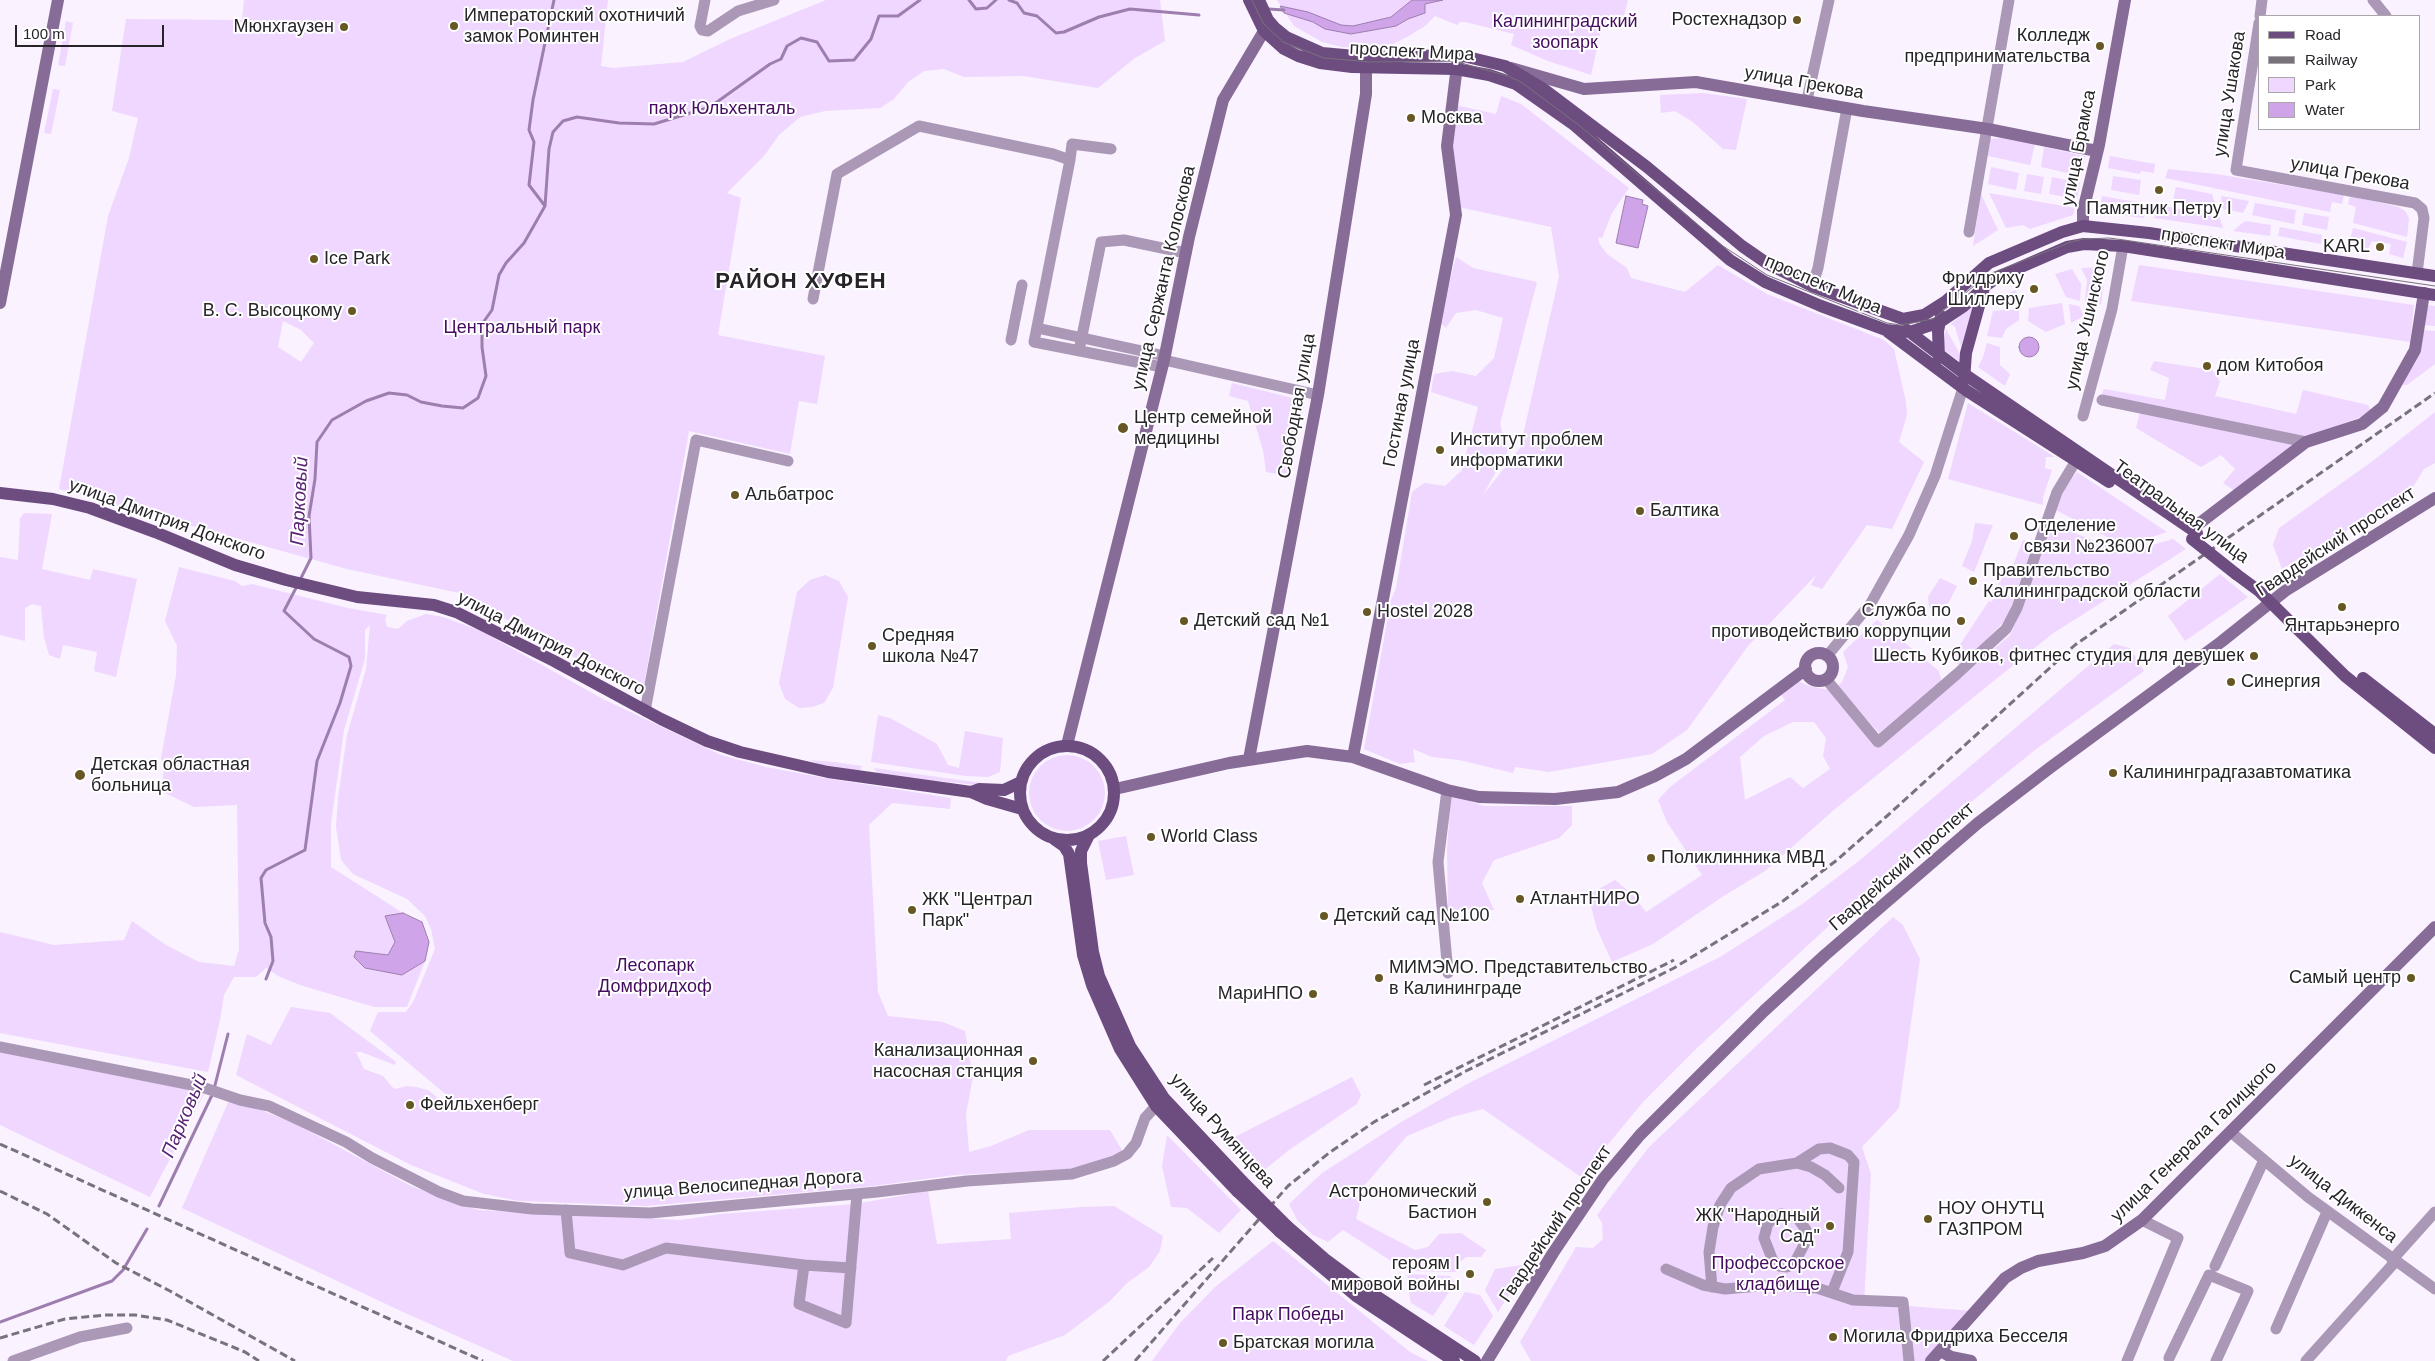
<!DOCTYPE html>
<meta charset="utf-8">
<style>
body{margin:0}
#map{position:relative;width:2435px;height:1361px;overflow:hidden;background:#faf2ff;font-family:Helvetica,sans-serif}
canvas{display:block}
.legend{position:absolute;left:2258px;top:15px;width:162px;height:115px;box-sizing:border-box;background:#fff;border:1px solid #a9a7a9;margin:0;padding:6px 9px;list-style:none;font-size:15px;color:#272429}
.legend li{display:flex;align-items:center;gap:10px;height:25px}
.legend b{width:25px;border:1px solid #a9a7a9}
.scale{position:absolute;left:15px;top:25px;width:149px;height:22px;box-sizing:border-box;border:2px solid #272429;border-top:0;padding-left:6px;font-size:15px;line-height:18px;white-space:nowrap;color:#272429;-webkit-text-stroke:4px #fff;paint-order:stroke}
</style>
<div id="map">
<canvas width="2435" height="1361"></canvas>
<ul class="legend">
<li><b style="height:6px;background:#6d4c80"></b>Road</li>
<li><b style="height:6px;background:#78737b"></b>Railway</li>
<li><b style="height:14px;background:#efd7ff"></b>Park</li>
<li><b style="height:14px;background:#cfa4e9"></b>Water</li>
</ul>
<div class="scale">100 m</div>
</div>
<script>
const context = document.querySelector('canvas').getContext('2d');
context.lineJoin = 'round';
function paint(path, color) { context.fillStyle = color; context.fill(path, 'evenodd'); }
const shape = rows => new Path2D(rows.map(r => 'M' + r).join(''));
function stroke(path, color, width, dash) { context.strokeStyle = color; context.lineWidth = width; context.lineCap = dash ? 'butt' : 'round'; context.setLineDash(dash || []); context.stroke(path); }
function write(font, color, halo, rows, align = 'center') {
  context.font = font + ' Helvetica,sans-serif'; context.lineWidth = 4; context.setLineDash([]); context.textBaseline = 'middle'; context.strokeStyle = halo; context.fillStyle = color; for (const [text, x, y, turn = 0] of rows) {
    context.save(); context.translate(x, y); context.rotate((+turn || 0) * Math.PI / 180); context.textAlign = isNaN(turn) ? turn : align; if (halo) context.strokeText(text, 0, 0); context.fillText(text, 0, 0); context.restore();
  }
}
paint(shape([
 [244,0,608,0,601,66,613,68,683,62,730,39,826,0,1160,0,1165,41,1135,58,1098,88,1023,76,964,77,944,69,924,71,908,82,894,99,880,108,825,111,800,117,779,135,764,156,727,193,741,198,718,335,825,356,817,404,799,401,790,454,689,431,642,695,459,593,347,569,59,489,108,216,129,158,138,118,112,111,126,19,242,20],
 [283,321,301,330,314,343,301,362,278,347],
 [1277,0,1628,0,1622,23,1602,26,1591,75,1548,61,1511,45,1514,34,1465,22,1460,22,1457,25,1435,16,1425,26,1407,37,1383,49,1342,47,1322,42,1294,26],
 [66,21,73,23,65,66,58,65],
 [53,89,60,90,51,134,44,133],
 [1703,93,1747,99,1736,150,1723,149,1693,122,1675,111,1661,113,1660,95],
 [1501,96,1521,104,1629,188,1612,213,1602,238,1598,237,1599,243,1607,254,1627,268,1631,278,1685,292,1718,265,1767,294,1884,340,1894,349,1906,402,1907,415,1899,442,1924,462,1892,529,1867,525,1822,589,1811,585,1816,575,1748,646,1687,730,1652,754,1549,772,1515,767,1513,773,1459,760,1432,757,1413,749,1415,762,1400,764,1364,749,1391,600,1396,588,1412,492,1424,483,1445,486,1462,470,1478,407,1431,392,1434,374,1452,371,1476,376,1494,358,1503,318,1476,310,1456,313,1446,328,1439,322,1456,257,1473,268,1537,282,1500,424,1508,450,1483,495,1520,448,1559,277,1551,227,1454,206,1451,104,1496,114],
 [2001,138,2035,144,2030,165,1988,156,1990,139],
 [2044,147,2085,156,2081,176,2041,167],
 [2110,156,2155,164,2154,173,2141,171,2140,174,2108,168],
 [1991,167,2019,173,2016,190,1988,184],
 [2168,169,2216,174,2344,195,2342,204,2332,202,2330,212,2165,178],
 [2027,174,2044,177,2041,194,2024,191],
 [2113,176,2141,180,2139,195,2111,190],
 [2052,177,2080,183,2077,199,2049,194],
 [2176,187,2212,194,2217,209,2173,201],
 [1989,193,2075,208,2073,215,2030,229,2023,225,2006,228],
 [1981,194,1998,230,1973,246],
 [2102,196,2141,203,2146,208,2144,218,2104,213,2100,208],
 [2221,196,2249,201,2243,213,2223,209],
 [2350,196,2399,207,2406,212,2409,219,2407,237,2353,223,2356,207,2348,204],
 [2255,203,2296,210,2294,224,2252,215],
 [2158,205,2219,216,2223,228,2154,218],
 [2304,213,2329,217,2327,230,2302,225],
 [2245,221,2271,225,2270,236,2233,231],
 [2280,227,2322,235,2321,244,2278,236],
 [2353,228,2407,242,2403,258,2389,254,2391,244,2372,241,2368,249,2349,244],
 [2139,265,2414,305,2410,342,2131,301],
 [2106,267,2101,304,2085,301,2087,280,2081,268],
 [2072,269,2081,284,2080,301,2066,297,2055,274],
 [2016,290,2018,303,1996,305,1993,303,1993,299],
 [1975,302,1961,347,1955,327,1951,324],
 [2062,303,2065,324,2046,332,2028,321,2029,308],
 [2069,304,2079,306,2084,316,2071,323],
 [2426,305,2435,306,2435,326,2423,325],
 [2019,309,2019,320,2006,329,2002,338,1987,336,1993,311],
 [1946,329,1960,354,1959,361,1943,349],
 [2422,330,2435,331,2435,364,2407,385,2401,385],
 [1987,343,2000,347,2000,365,2010,374,2005,386,1978,367,1983,357],
 [2154,361,2212,370,2220,381,2215,396,2238,401,2296,414,2303,390,2368,405,2372,413,2306,437,2139,404,2102,394,2104,389,2165,400,2169,378,2150,370],
 [1232,383,1305,401,1289,476,1266,472,1263,450,1248,401,1229,396],
 [1968,403,2055,457,2046,457,2045,468,2052,470,2043,497,2043,505,1948,479],
 [2140,412,2297,442,2236,492,2223,483,2235,469,2221,455,2201,467,2136,428],
 [2435,412,2435,463,2424,469,2413,487,2392,503,2282,569,2273,545,2279,528,2374,460],
 [2077,472,2167,532,2124,546,2054,509,2062,492],
 [24,513,52,514,42,569,90,580,93,569,137,579,116,677,94,671,97,652,63,645,60,659,49,655,44,638,41,606,32,604,25,608,25,641,0,635,0,557,18,560,20,518],
 [1975,523,1993,525,1974,572,1962,566,1972,541],
 [2065,529,2125,553,2173,539,2186,549,2052,634,1835,809,1765,871,1722,897,1653,944,1612,962,1597,929,1588,895,1615,880,1633,895,1646,912,1702,875,1667,822,1658,800,1670,787,1785,700,1779,692,1798,681,1809,686,1829,690,1875,744,1881,747,2010,635,2022,608,2045,533],
 [1793,722,1814,722,1826,738,1823,756,1830,769,1803,788,1790,777,1745,800,1740,757,1764,736],
 [2023,540,2033,543,2008,617,1961,667,1951,658,1989,601,1992,602,2002,575,2008,578],
 [179,567,235,581,242,586,252,584,348,608,387,615,385,620,387,627,398,629,407,621,426,614,443,617,481,631,603,699,721,755,766,767,825,778,951,798,950,809,892,803,869,825,878,992,888,1016,943,1022,965,1031,973,1077,966,1114,969,1152,991,1146,1029,1130,1110,1130,1123,1152,1072,1169,955,1175,873,1186,646,1206,519,1201,484,1194,411,1165,236,1075,247,1034,271,1045,291,1007,330,1013,396,1062,395,1065,361,1052,356,1052,364,1069,383,1076,392,1087,396,1089,406,1086,416,1087,428,1090,450,1108,456,1112,461,1107,370,1031,378,1012,406,1012,414,1000,435,949,431,929,425,916,407,899,353,874,341,860,336,827,338,798,347,735,366,669,370,625,365,630,365,659,344,730,331,824,331,867,403,913,385,917,395,942,388,955,356,951,402,975,425,961,407,1007,374,1007,303,986,280,977,266,968,256,977,234,977,224,995,220,1020,208,1072,0,1033,0,932,54,945,124,940,132,921,166,945,199,962,234,966,239,950,237,805,194,807,161,791,164,770,161,758,176,675,177,646,165,621],
 [2220,574,2248,597,2185,641,2168,616],
 [825,575,839,581,848,597,833,688,824,703,812,707,799,708,785,699,779,683,797,592,810,580],
 [1940,578,1957,586,1949,602,1936,618,1929,607,1928,597],
 [1877,620,1939,671,1942,683,1880,734,1837,686,1842,682,1848,667,1843,652],
 [2114,644,2130,648,2144,671,2035,750,1902,858,1697,1048,1643,1102,1581,1177,1483,1109,1452,1117,1407,1136,1364,1186,1356,1219,1415,1250,1428,1247,1439,1234,1461,1233,1486,1250,1481,1257,1466,1257,1458,1264,1456,1272,1407,1271,1343,1230,1328,1242,1313,1235,1297,1220,1289,1204,1322,1173,1403,1121,1469,1083,1720,957,1801,905,1860,860],
 [878,715,890,718,937,744,948,765,959,768,965,731,1003,738,1000,772,988,777,966,776,871,762],
 '1029 793a38 38 0 1 1 76 0a38 38 0 1 1-76 0Z',
 [809,760,834,762,862,766,860,771,822,765],
 [874,768,988,784,988,786,879,775],
 [1451,795,1484,806,1572,806,1572,825,1559,838,1494,860,1482,883,1494,910,1448,910,1447,849],
 [1126,836,1134,875,1106,880,1098,841],
 [1893,917,1903,925,1920,959,1899,1108,1862,1147,1871,1174,1864,1303,1899,1306,1907,1361,1531,1361,1520,1342,1576,1247,1593,1248,1603,1239,1602,1223,1597,1215,1649,1147],
 [0,1050,206,1090,150,1197,0,1125],
 [1352,1077,1361,1095,1357,1104,1289,1150,1257,1176,1223,1143],
 [230,1098,294,1123,411,1186,478,1210,681,1220,721,1214,855,1204,928,1191,937,1244,1011,1239,1009,1213,1082,1207,1114,1206,1163,1236,1160,1251,1149,1267,1127,1283,1110,1301,1065,1335,1008,1356,1006,1361,513,1361,403,1312,182,1208],
 [1167,1135,1241,1210,1219,1233,1187,1208,1171,1207,1162,1166],
 [1273,1241,1410,1352,1428,1361,1152,1361,1180,1323,1215,1287],
 [1522,1265,1523,1273,1498,1312,1485,1290,1495,1269],
 [1408,1274,1450,1276,1455,1283,1433,1316,1411,1303,1407,1282],
 [1465,1292,1480,1295,1493,1316,1474,1345,1444,1326],
 [1907,1306,1974,1311,1925,1361,1913,1361]
]), '#efd7ff');
const water = shape([
 [1412,0,1443,0,1425,4,1425,13,1408,19,1396,26,1351,34,1325,29,1313,22,1284,13,1280,6,1308,12,1341,25,1353,26,1391,17,1412,0],
 [1626,196,1643,200,1642,204,1648,206,1638,248,1616,243,1626,196],
 '2019 347a10 10 0 1 1 20 0a10 10 0 1 1-20 0Z',
 [403,913,422,922,429,942,425,961,402,975,365,968,354,957,356,951,388,955,395,942,385,916,403,913]
]);
paint(water, '#cfa4e9');
stroke(water, '#9d7eaf', 1);
stroke(shape([
 [969,0,976,9,987,8,996,0],
 [1009,0,1017,3,1024,13,1037,16,1056,33,1064,32,1099,17,1130,9,1199,15],
 [1268,9,1284,10],
 [545,206,529,185,534,142,529,130,533,100,554,0],
 [300,580,311,558,309,516,315,479,317,442,332,420,366,401,389,393,407,395,421,402,442,406,463,408,478,398,486,376,482,347,482,324,492,310,499,275,506,263,524,243,545,206,549,149,553,132,563,121,577,117,619,123,654,124,710,107,770,64,781,59,787,46,801,38,817,42,829,61,854,60,871,39,879,16,898,16,920,0],
 [266,979,273,961,271,937,265,923,261,878,266,870,305,850,317,761,340,703,351,666,349,657,314,639,284,611,297,586],
 [159,1206,213,1093,228,1034],
 [0,1322,112,1281,123,1270,147,1229]
]), '#9d7eaf', 3);
stroke(shape([
 [705,0,700,26,702,30,708,31,738,11,774,0],
 [2373,0,2386,16],
 [2260,16,2262,0],
 [2259,23,2236,170,2415,203,2422,209,2424,218,2417,273],
 [1807,100,1829,0],
 [1070,160,1072,144,1111,149],
 [1969,232,2009,0],
 [1812,286,1818,268,1847,108],
 [813,299,837,174,919,126,1053,154,1070,160,1034,342,1162,367],
 [1037,328,1165,356],
 [1011,340,1022,285],
 [1079,351,1101,242,1124,240,1186,253],
 [1164,360,1318,395],
 [2102,400,2306,442],
 [2083,416,2112,309,2123,246],
 [1827,656,1871,603,1909,535,1935,476,1963,388],
 [1826,679,1878,742,1957,674,2006,629,2017,608,2057,492,2080,454],
 [645,711,696,440,788,461],
 [1447,790,1438,862,1448,973],
 [0,1047,202,1087,240,1100,269,1106,346,1142,372,1158,439,1192,463,1201,532,1209,650,1213,877,1192,967,1181,1072,1174,1114,1161,1127,1154,1136,1143,1145,1118,1156,1106],
 [2232,1133,2308,1197,2435,1289],
 [1797,1163,1811,1167,1825,1175,1839,1188],
 [566,1210,570,1253,623,1265,666,1248,804,1265,799,1304,846,1323,857,1194],
 [1781,1214,1797,1217,1806,1230,1806,1241,1794,1264,1787,1267,1779,1266,1773,1261,1764,1238,1768,1223,1781,1214],
 [2392,1260,2435,1212],
 [804,1265,851,1268],
 [2215,1266,2264,1160],
 [1666,1269,1703,1285,1725,1289,1770,1285,1817,1288,1853,1300,1903,1302,1909,1361],
 [1712,1287,1709,1252,1713,1227,1720,1205,1731,1188,1759,1169,1797,1163,1819,1149,1830,1148,1848,1155,1854,1162,1848,1252,1832,1292],
 [2276,1329,2327,1212],
 [2169,1358,2209,1275,2248,1291,2216,1361],
 [13,1361,80,1337,127,1328],
 [2127,1361,2178,1238,2142,1220],
 [2306,1361,2395,1262]
]), '#ab98b7', 11);
stroke(shape([
 [1511,68,1584,89,1696,82,1863,111,1988,129,2097,151],
 [2083,226,2083,211,2099,145,2125,0],
 [0,303,58,0],
 [2192,529,2306,442,2362,424,2383,407,2415,350,2424,293],
 '1805 667a14 14 0 1 1 28 0a14 14 0 1 1-28 0Z',
 [1067,745,1164,360,1189,237,1223,100,1264,31],
 [1353,757,1456,215,1447,146,1458,58],
 [1249,759,1318,395,1366,94,1366,57],
 [1115,789,1229,763,1307,751,1353,757,1447,790,1479,797,1555,799,1618,792,1655,776,1686,759,1806,669],
 [1941,1351,1951,1357,1971,1361],
 [1487,1361,1553,1253,1603,1179,1640,1135,1764,1011,1825,955,1978,823,2051,767,2221,642,2285,591,2435,498],
 [1931,1361,2005,1278,2021,1268,2038,1261,2083,1253,2105,1246,2142,1220,2435,927]
]), '#876c97', 12);
stroke(shape([
 [1249,0,1264,31,1284,49,1298,56,1320,63,1352,67,1456,69,1489,75,1516,84,1573,124,1730,260,1765,282,1821,306,1886,330,1910,332,1940,322,1964,306,1985,286,1998,277,2067,247,2084,244,2123,246,2435,295],
 [1259,0,1268,20,1275,28,1286,37,1322,53,1366,57,1459,55,1505,66,1545,90,1647,167,1742,246,1768,264,1812,286,1903,319,1924,315,1946,301,1989,263,2062,232,2083,226,2149,233,2435,276],
 [1907,330,1970,378,2197,533],
 [1888,332,1967,391,2109,482],
 [1939,358,1938,331,1941,316],
 [1964,380,1966,353,1984,288],
 [0,493,53,499,90,508,155,532,235,565,286,580,357,597,434,605,456,612,554,661,661,719,707,741,740,752,828,772,971,792,987,799,1022,809],
 [2236,574,2259,591,2345,676,2435,748],
 [2363,678,2435,734],
 '1020 793a47 47 0 1 1 94 0a47 47 0 1 1-94 0Z',
 [971,792,979,789,1004,790,1021,782],
 [1089,835,1081,851,1081,863,1093,952,1099,976,1130,1046,1164,1098,1246,1185],
 [1054,839,1064,846,1069,854,1083,955,1092,985,1120,1049,1156,1106,1238,1192],
 [1287,1226,1325,1259,1364,1288,1475,1361],
 [1280,1232,1356,1296,1454,1361]
]), '#6d4c80', 12);
stroke(shape([
 [1252,0,1263,23,1283,42,1324,58,1370,62,1454,61,1508,76,1521,82,1580,126,1723,246,1767,275,1887,323,1900,325,1933,319,1989,274,2071,242,2084,239,2109,238,2124,240,2435,286]
]), '#78737b', 1);
stroke(shape([
 [1424,1085,1674,960],
 [0,1144,483,1361],
 [0,1191,47,1214,116,1263,170,1291,295,1361],
 [0,1338,65,1319,105,1315,135,1315,167,1320,245,1352,259,1361],
 [1103,1361,1213,1258],
 [1135,1361,1288,1186,1329,1153,1374,1122,1466,1071,1674,968,1783,901,1837,860,1887,816,2075,645,2435,393]
]), '#78737b', 3, [8, 4]);
stroke(shape([
 [2192,539,2236,574],
 [1246,1185,1287,1226],
 [1238,1192,1280,1232]
]), '#6d4c80', 12);
for (const [x, y, r, color] of [
 [1797,20,5,"#665724"],
 [454,26,5,"#665724"],
 [344,27,5,"#665724"],
 [2100,46,5,"#665724"],
 [1411,118,5,"#665724"],
 [2159,190,5,"#665724"],
 [2380,247,5,"#665724"],
 [314,259,5,"#665724"],
 [2034,289,5,"#665724"],
 [352,311,5,"#665724"],
 [2207,366,5,"#665724"],
 [1123,428,6,"#665724"],
 [1440,450,5,"#665724"],
 [735,495,5,"#665724"],
 [1640,511,5,"#665724"],
 [2014,536,5,"#665724"],
 [1973,581,5,"#665724"],
 [2342,607,5,"#665724"],
 [1367,612,5,"#665724"],
 [1184,621,5,"#665724"],
 [1961,621,5,"#665724"],
 [872,646,5,"#665724"],
 [2254,656,5,"#665724"],
 [2231,682,5,"#665724"],
 [2113,773,5,"#665724"],
 [80,775,6,"#665724"],
 [1151,837,5,"#665724"],
 [1651,858,5,"#665724"],
 [1520,899,5,"#665724"],
 [912,910,5,"#665724"],
 [1324,916,5,"#665724"],
 [1379,978,5,"#665724"],
 [2411,978,5,"#665724"],
 [1313,994,5,"#665724"],
 [1033,1061,5,"#665724"],
 [410,1105,5,"#665724"],
 [1487,1202,5,"#665724"],
 [1928,1219,5,"#665724"],
 [1830,1226,5,"#665724"],
 [1470,1274,5,"#665724"],
 [1833,1337,5,"#665724"],
 [1223,1343,5,"#665724"]
]) { const dot = new Path2D(); dot.arc(x, y, r, 0, 2 * Math.PI); context.fillStyle = color; context.fill(dot); stroke(dot, '#fff', 2); }
write('18px', '#272429', '#fff', [
 ["Императорский охотничий",464,16],
 ["замок Роминтен",464,37],
 ["Ростехнадзор",1787,20,"right"],
 ["Мюнхгаузен",334,27,"right"],
 ["Колледж",2090,36,"right"],
 ["предпринимательства",2090,57,"right"],
 ["Москва",1421,118],
 ["Памятник Петру I",2159,209,"center"],
 ["KARL",2370,247,"right"],
 ["Ice Park",324,259],
 ["Фридриху",2024,279,"right"],
 ["Шиллеру",2024,300,"right"],
 ["В. С. Высоцкому",342,311,"right"],
 ["дом Китобоя",2217,366],
 ["Центр семейной",1134,418],
 ["медицины",1134,439],
 ["Институт проблем",1450,440],
 ["информатики",1450,461],
 ["Альбатрос",745,495],
 ["Балтика",1650,511],
 ["Отделение",2024,526],
 ["связи №236007",2024,547],
 ["Правительство",1983,571],
 ["Калининградской области",1983,592],
 ["Служба по",1951,611,"right"],
 ["противодействию коррупции",1951,632,"right"],
 ["Hostel 2028",1377,612],
 ["Детский сад №1",1194,621],
 ["Янтарьэнерго",2342,626,"center"],
 ["Средняя",882,636],
 ["школа №47",882,657],
 ["Шесть Кубиков, фитнес студия для девушек",2244,656,"right"],
 ["Синергия",2241,682],
 ["Детская областная",91,765],
 ["больница",91,786],
 ["Калининградгазавтоматика",2123,773],
 ["World Class",1161,837],
 ["Поликлинника МВД",1661,858],
 ["АтлантНИРО",1530,899],
 ["ЖК \"Централ",922,900],
 ["Парк\"",922,921],
 ["Детский сад №100",1334,916],
 ["МИМЭМО. Представительство",1389,968],
 ["в Калининграде",1389,989],
 ["Самый центр",2401,978,"right"],
 ["МариНПО",1303,994,"right"],
 ["Канализационная",1023,1051,"right"],
 ["насосная станция",1023,1072,"right"],
 ["Фейльхенберг",420,1105],
 ["Астрономический",1477,1192,"right"],
 ["Бастион",1477,1213,"right"],
 ["НОУ ОНУТЦ",1938,1209],
 ["ГАЗПРОМ",1938,1230],
 ["ЖК \"Народный",1820,1216,"right"],
 ["Сад\"",1820,1237,"right"],
 ["героям I",1460,1264,"right"],
 ["мировой войны",1460,1285,"right"],
 ["Могила Фридриха Бесселя",1843,1337],
 ["Братская могила",1233,1343]
], 'left');
write('18px', '#450c5f', '#fff', [
 ["Калининградский",1565,22],
 ["зоопарк",1565,43],
 ["парк Юльхенталь",722,109],
 ["Центральный парк",522,328],
 ["Лесопарк",655,966],
 ["Домфридхоф",655,987],
 ["Профессорское",1778,1264],
 ["кладбище",1778,1285],
 ["Парк Победы",1288,1315]
]);
write('18px', '#272429', '#fff', [
 ["проспект Мира",1412,52,3],
 ["улица Грекова",1804,83,10],
 ["улица Ушакова",2230,94,-81],
 ["улица Брамса",2079,148,-79],
 ["улица Грекова",2350,174,10],
 ["проспект Мира",2223,244,9],
 ["улица Сержанта Колоскова",1164,278,-77],
 ["проспект Мира",1823,285,23],
 ["улица Ушинского",2088,320,-77],
 ["Гостиная улица",1402,403,-79],
 ["Свободная улица",1297,406,-80],
 ["Театральная улица",2181,512,36],
 ["улица Дмитрия Донского",167,520,20],
 ["Гвардейский проспект",2336,542,-33],
 ["улица Дмитрия Донского",551,644,27],
 ["Гвардейский проспект",1902,867,-41],
 ["улица Румянцева",1222,1131,48],
 ["улица Генерала Галицкого",2194,1142,-44],
 ["улица Велосипедная Дорога",743,1185,-4],
 ["улица Диккенса",2343,1199,38],
 ["Гвардейский проспект",1556,1224,-56]
]);
write('italic 19px', '#5a2575', '#fff', [
 ["Парковый",300,501,-87],
 ["Парковый",185,1116,-67]
]);
context.letterSpacing = '1px';
write('bold 22px', '#272429', '#fff', [
 ["РАЙОН ХУФЕН",801,282]
]);
context.letterSpacing = '0px';
</script>
